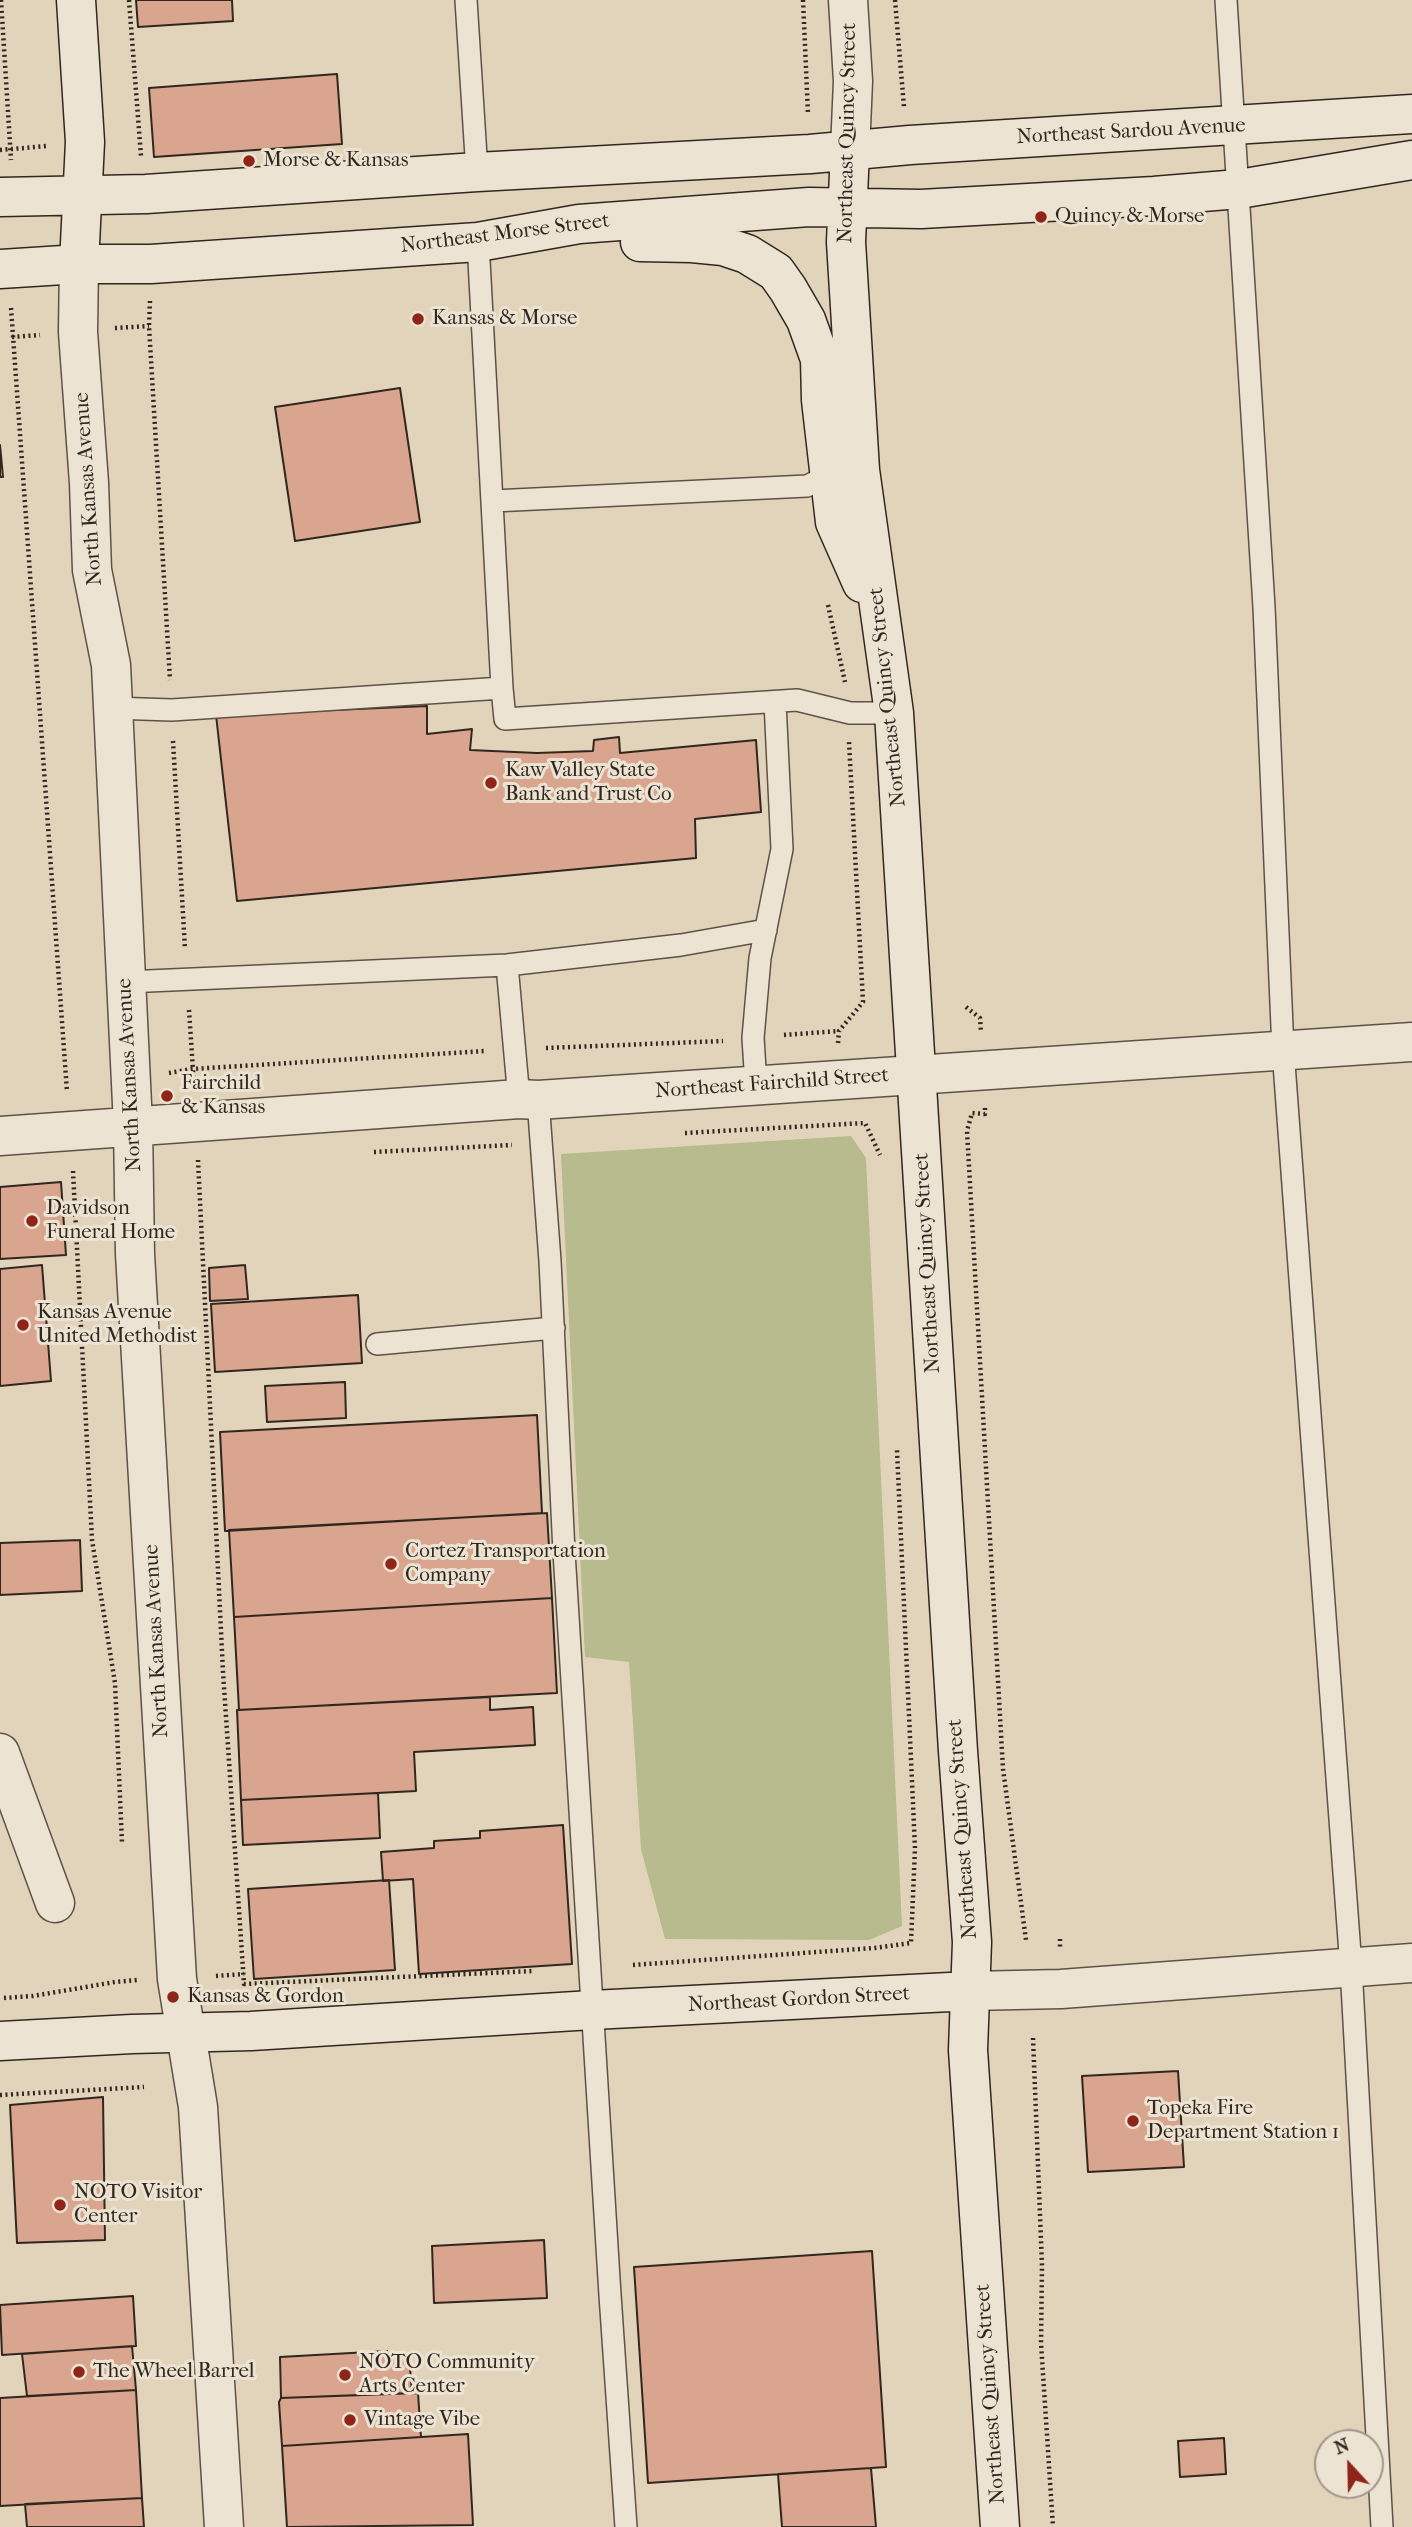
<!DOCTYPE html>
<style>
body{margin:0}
#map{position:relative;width:1412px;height:2527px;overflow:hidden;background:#e1d4bb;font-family:"IM FELL French Canon",serif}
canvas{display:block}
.north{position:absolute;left:1314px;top:2429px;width:70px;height:70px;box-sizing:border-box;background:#ece3d3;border:2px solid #a1988b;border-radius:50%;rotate:338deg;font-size:19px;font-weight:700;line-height:28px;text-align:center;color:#31271f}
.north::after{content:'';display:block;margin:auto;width:24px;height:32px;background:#8f2418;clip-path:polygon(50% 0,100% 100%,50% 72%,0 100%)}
</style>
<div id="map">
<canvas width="1412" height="2527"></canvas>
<div class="north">N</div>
</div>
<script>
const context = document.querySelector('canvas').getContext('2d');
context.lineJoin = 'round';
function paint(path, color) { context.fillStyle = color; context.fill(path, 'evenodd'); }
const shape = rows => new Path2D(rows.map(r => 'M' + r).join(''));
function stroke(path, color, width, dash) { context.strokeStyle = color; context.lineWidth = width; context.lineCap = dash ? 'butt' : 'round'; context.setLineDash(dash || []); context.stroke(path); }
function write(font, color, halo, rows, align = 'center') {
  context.font = font + ' "IM FELL French Canon",serif'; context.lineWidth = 6; context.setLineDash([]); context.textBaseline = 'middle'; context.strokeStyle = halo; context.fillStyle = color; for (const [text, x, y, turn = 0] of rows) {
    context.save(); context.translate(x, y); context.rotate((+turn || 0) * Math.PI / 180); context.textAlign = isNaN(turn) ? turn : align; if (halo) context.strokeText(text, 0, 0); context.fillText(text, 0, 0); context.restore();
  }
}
paint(shape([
 [851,1136,866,1158,902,1926,869,1940,665,1939,641,1849,629,1662,585,1657,561,1154]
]), '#b7bb8d');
const building = shape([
 [136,0,232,0,233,21,138,27,136,0],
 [337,74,342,144,154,157,149,88,337,74],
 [400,388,420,522,295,541,275,407,400,388],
 [0,445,3,477,0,477,0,445],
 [427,706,427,734,472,729,470,750,537,753,593,751,594,740,619,737,620,753,756,740,761,812,695,819,696,858,237,901,216,715,427,706],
 [61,1182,66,1255,0,1259,0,1187,61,1182],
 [42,1265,51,1381,0,1386,0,1269,42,1265],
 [245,1265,248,1299,210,1301,209,1268,245,1265],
 [358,1295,362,1363,215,1372,211,1304,358,1295],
 [345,1382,346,1418,267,1422,265,1386,345,1382],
 [537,1415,542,1513,225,1531,220,1432,537,1415],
 [547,1513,552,1598,234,1617,229,1530,547,1513],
 [80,1540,82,1591,0,1595,0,1543,80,1540],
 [552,1598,557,1693,239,1710,234,1617,552,1598],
 [490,1697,490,1710,533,1707,535,1745,414,1752,416,1791,241,1800,237,1710,490,1697],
 [378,1793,380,1838,243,1845,241,1800,378,1793],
 [563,1825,572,1964,419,1974,413,1879,383,1881,381,1852,434,1848,434,1841,480,1838,480,1831,563,1825],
 [389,1880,395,1970,254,1979,248,1889,389,1880],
 [1178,2071,1184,2167,1088,2172,1082,2076,1178,2071],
 [103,2097,105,2240,17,2243,10,2105,103,2097],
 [544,2240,547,2298,434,2303,432,2246,544,2240],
 [872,2251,886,2467,648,2483,634,2267,872,2251],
 [133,2296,136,2346,2,2355,0,2305,133,2296],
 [132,2346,136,2390,27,2396,22,2354,132,2346],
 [387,2351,388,2357,409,2355,412,2393,281,2398,280,2357,387,2351],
 [136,2390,142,2498,0,2506,0,2398,136,2390],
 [418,2393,421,2437,282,2446,279,2402,281,2398,418,2393],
 [468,2434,473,2525,287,2527,282,2446,468,2434],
 [1224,2438,1226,2474,1180,2477,1178,2441,1224,2438],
 [871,2468,876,2527,782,2527,778,2474,871,2468],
 [142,2498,144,2527,27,2527,25,2504,142,2498]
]);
paint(building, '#d9a58e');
stroke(building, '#31271f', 2);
const service = shape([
 [466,0,477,172],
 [1226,0,1264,607,1283,1050,1351,1967,1382,2527],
 [493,501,807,486,830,475,838,474],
 [502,688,505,719,797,700,850,713,894,713],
 [112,708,172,710,502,688,478,242],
 [507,965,519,1099],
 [126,982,507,965,681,945,766,930],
 [756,1085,753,1038,760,958,782,849,775,702],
 [538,1100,550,1261,564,1552,610,2295,626,2527],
 [377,1344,554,1328]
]);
const minor = shape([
 [848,0,853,81,850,150],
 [79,264,78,332,89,483,92,570,111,665,133,1125,135,1254,177,1979,198,2107,224,2527],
 [0,1136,519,1099,538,1100,1412,1042],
 [0,1753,55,1903],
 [970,1991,1061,1989,1412,1963]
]);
const secondary = shape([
 [76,0,85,142,79,264],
 [850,150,846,242,860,470,894,713,958,1751,972,1942,968,2050,1000,2527],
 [0,197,146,194,477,172,810,154,910,145,1412,114],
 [640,242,692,243,723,246,747,254,776,272,788,289,806,320,820,359,821,400,835,522,862,583],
 [0,269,79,264,151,264,478,242,579,224,809,207,921,209,1154,196,1239,189,1412,160],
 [0,2041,132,2034,251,2031,592,2010,970,1991]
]);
stroke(service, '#5d5246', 24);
stroke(minor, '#5d5246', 41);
stroke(secondary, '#31271f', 41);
stroke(shape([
 [1,0,11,160],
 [129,0,141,156],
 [803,0,808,114],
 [895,0,904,107],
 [0,150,47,146],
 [150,301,149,326,170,680],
 [11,308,67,1092],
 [115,328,149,326],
 [12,337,40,335],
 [828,605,845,682],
 [173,741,185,949],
 [966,1007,980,1018,981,1033],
 [189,1010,194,1085],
 [784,1035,839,1031],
 [838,1043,839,1031,863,1002,849,742],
 [546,1048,723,1041],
 [169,1073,192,1069,485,1051],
 [985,1108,985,1114,972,1113,967,1131,1003,1769,1026,1940],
 [685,1133,865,1123,880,1155],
 [374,1152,512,1145],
 [198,1160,223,1672,244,1984,534,1971],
 [73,1171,92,1540,115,1683,122,1843],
 [1060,1939,1060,1949],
 [633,1965,874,1948,911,1943,915,1848,897,1450],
 [216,1976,244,1974],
 [4,1998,33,1996,115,1982,138,1980],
 [1033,2038,1042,2266,1041,2343,1053,2527],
 [0,2095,144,2087]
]), '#31271f', 4.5, [2, 3.5]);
stroke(service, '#ece3d3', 21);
stroke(minor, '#ece3d3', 38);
stroke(secondary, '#ece3d3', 38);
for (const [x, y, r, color] of [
 [249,161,7,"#8f2418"],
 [1041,217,7,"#8f2418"],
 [418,319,7,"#8f2418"],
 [491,783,7,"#8f2418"],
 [167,1096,7,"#8f2418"],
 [32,1221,7,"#8f2418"],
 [23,1325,7,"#8f2418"],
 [391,1564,7,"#8f2418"],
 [173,1997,7,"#8f2418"],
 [1133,2121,7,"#8f2418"],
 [60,2205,7,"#8f2418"],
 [79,2372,7,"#8f2418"],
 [345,2375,7,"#8f2418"],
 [350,2420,7,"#8f2418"]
]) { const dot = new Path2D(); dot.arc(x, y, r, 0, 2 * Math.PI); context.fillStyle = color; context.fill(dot); stroke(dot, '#ece3d3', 2.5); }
write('21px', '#31271f', '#ece3d3', [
 ["Northeast Sardou Avenue",1131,132,-3],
 ["Northeast Quincy Street",848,133,-89],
 ["Northeast Morse Street",505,234,-7],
 ["North Kansas Avenue",89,489,-94],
 ["Northeast Quincy Street",888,697,-96],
 ["North Kansas Avenue",130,1075,-93],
 ["Northeast Fairchild Street",772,1084,-4],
 ["Northeast Quincy Street",928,1263,-93],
 ["North Kansas Avenue",157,1641,-93],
 ["Northeast Quincy Street",963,1829,-94],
 ["Northeast Gordon Street",799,2000,-3],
 ["Northeast Quincy Street",991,2394,-94]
]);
write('21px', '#31271f', '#ece3d3', [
 ["Morse & Kansas",263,161],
 ["Quincy & Morse",1055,217],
 ["Kansas & Morse",432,319],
 ["Kaw Valley State",505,771],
 ["Bank and Trust Co",505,795],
 ["Fairchild",181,1084],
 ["& Kansas",181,1108],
 ["Davidson",46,1209],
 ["Funeral Home",46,1233],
 ["Kansas Avenue",37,1313],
 ["United Methodist",37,1337],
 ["Cortez Transportation",405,1552],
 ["Company",405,1576],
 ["Kansas & Gordon",187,1997],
 ["Topeka Fire",1147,2109],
 ["Department Station 1",1147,2133],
 ["NOTO Visitor",74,2193],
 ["Center",74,2217],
 ["NOTO Community",359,2363],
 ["Arts Center",359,2387],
 ["The Wheel Barrel",93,2372],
 ["Vintage Vibe",364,2420]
], 'left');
</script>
